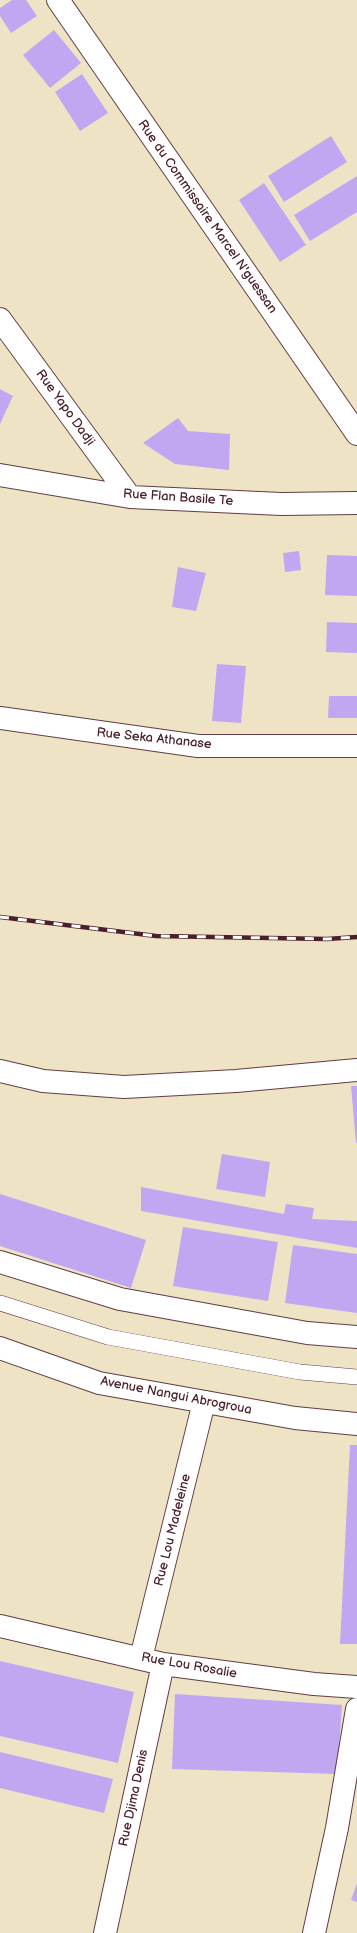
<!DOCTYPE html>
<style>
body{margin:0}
canvas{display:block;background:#eee3c5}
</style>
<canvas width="357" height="1933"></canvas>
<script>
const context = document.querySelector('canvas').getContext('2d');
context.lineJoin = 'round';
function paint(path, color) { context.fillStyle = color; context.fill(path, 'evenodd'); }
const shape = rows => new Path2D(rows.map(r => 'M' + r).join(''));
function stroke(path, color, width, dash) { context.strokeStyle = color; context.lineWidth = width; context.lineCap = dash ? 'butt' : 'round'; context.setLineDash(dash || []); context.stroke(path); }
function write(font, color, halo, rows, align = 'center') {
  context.font = font + ' "Balsamiq Sans",sans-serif'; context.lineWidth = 3; context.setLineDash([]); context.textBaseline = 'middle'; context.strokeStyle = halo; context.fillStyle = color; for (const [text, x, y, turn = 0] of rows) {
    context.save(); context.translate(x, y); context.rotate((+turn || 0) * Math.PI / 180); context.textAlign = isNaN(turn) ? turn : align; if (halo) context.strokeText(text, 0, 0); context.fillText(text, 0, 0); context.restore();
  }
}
paint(shape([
 [12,0,26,0,37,16,11,33,0,16,0,8],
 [54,30,81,63,50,88,23,55],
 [82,74,108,113,80,131,55,92],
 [331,136,347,162,284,202,268,176],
 [357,176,357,212,310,241,294,215],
 [264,183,306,245,280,262,239,200],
 [0,389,13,396,0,424],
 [178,418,188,431,230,434,229,470,175,464,143,443],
 [299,551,301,570,285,572,283,553],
 [327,555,357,556,357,596,325,595],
 [178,567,206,573,196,611,172,607],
 [327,622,357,623,357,653,326,652],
 [217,664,246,666,241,723,212,721],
 [329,696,357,696,357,718,328,718],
 [351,1086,357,1086,357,1143,356,1143],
 [222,1154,270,1162,265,1197,216,1189],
 [141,1187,284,1214,286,1204,314,1208,312,1219,357,1221,357,1248,141,1211],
 [0,1194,146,1240,131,1288,0,1246],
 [183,1227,278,1242,268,1301,173,1286],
 [293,1245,357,1254,357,1313,285,1303],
 [350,1445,357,1445,357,1644,340,1644],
 [0,1661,134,1692,118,1763,0,1736],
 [175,1694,342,1705,337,1774,172,1769],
 [0,1752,113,1779,104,1813,0,1788],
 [357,1883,357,1902,351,1900]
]), '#c1a7f2');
const service = shape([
 [0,1303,108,1337,300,1372,357,1377]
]);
const minor = shape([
 [58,0,357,434],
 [0,319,130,497],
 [0,475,130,497,281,504,357,503],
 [0,718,198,746,357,746],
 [0,1071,43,1081,124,1087,236,1081,357,1070],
 [0,1626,163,1664,314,1684,357,1687],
 [141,1658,204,1402],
 [105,1933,163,1664],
 [314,1933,337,1828,357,1709]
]);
const tertiary = shape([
 [0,1262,120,1299,307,1333,357,1337],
 [0,1348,99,1383,295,1418,357,1424]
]);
stroke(service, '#633c42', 16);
stroke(minor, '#633c42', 24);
stroke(tertiary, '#633c42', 24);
stroke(service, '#fff', 15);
stroke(minor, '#fff', 22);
stroke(tertiary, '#fff', 22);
const rail = shape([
 [0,917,156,936,327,939,357,937]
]);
stroke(rail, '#4a1f2b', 4.5);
stroke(rail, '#fff', 3, [9]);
write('13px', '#4a1f2b', '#fff', [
 ["Rue du Commissaire Marcel N'guessan",207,217,55],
 ["Rue Yapo Dadji",65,408,54],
 ["Rue Flan Basile Te",178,498,4],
 ["Rue Seka Athanase",154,739,6],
 ["Avenue Nangui Abrogroua",176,1396,11],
 ["Rue Lou Madeleine",173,1530,-76],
 ["Rue Lou Rosalie",189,1666,10],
 ["Rue Djima Denis",134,1798,-78]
]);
</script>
